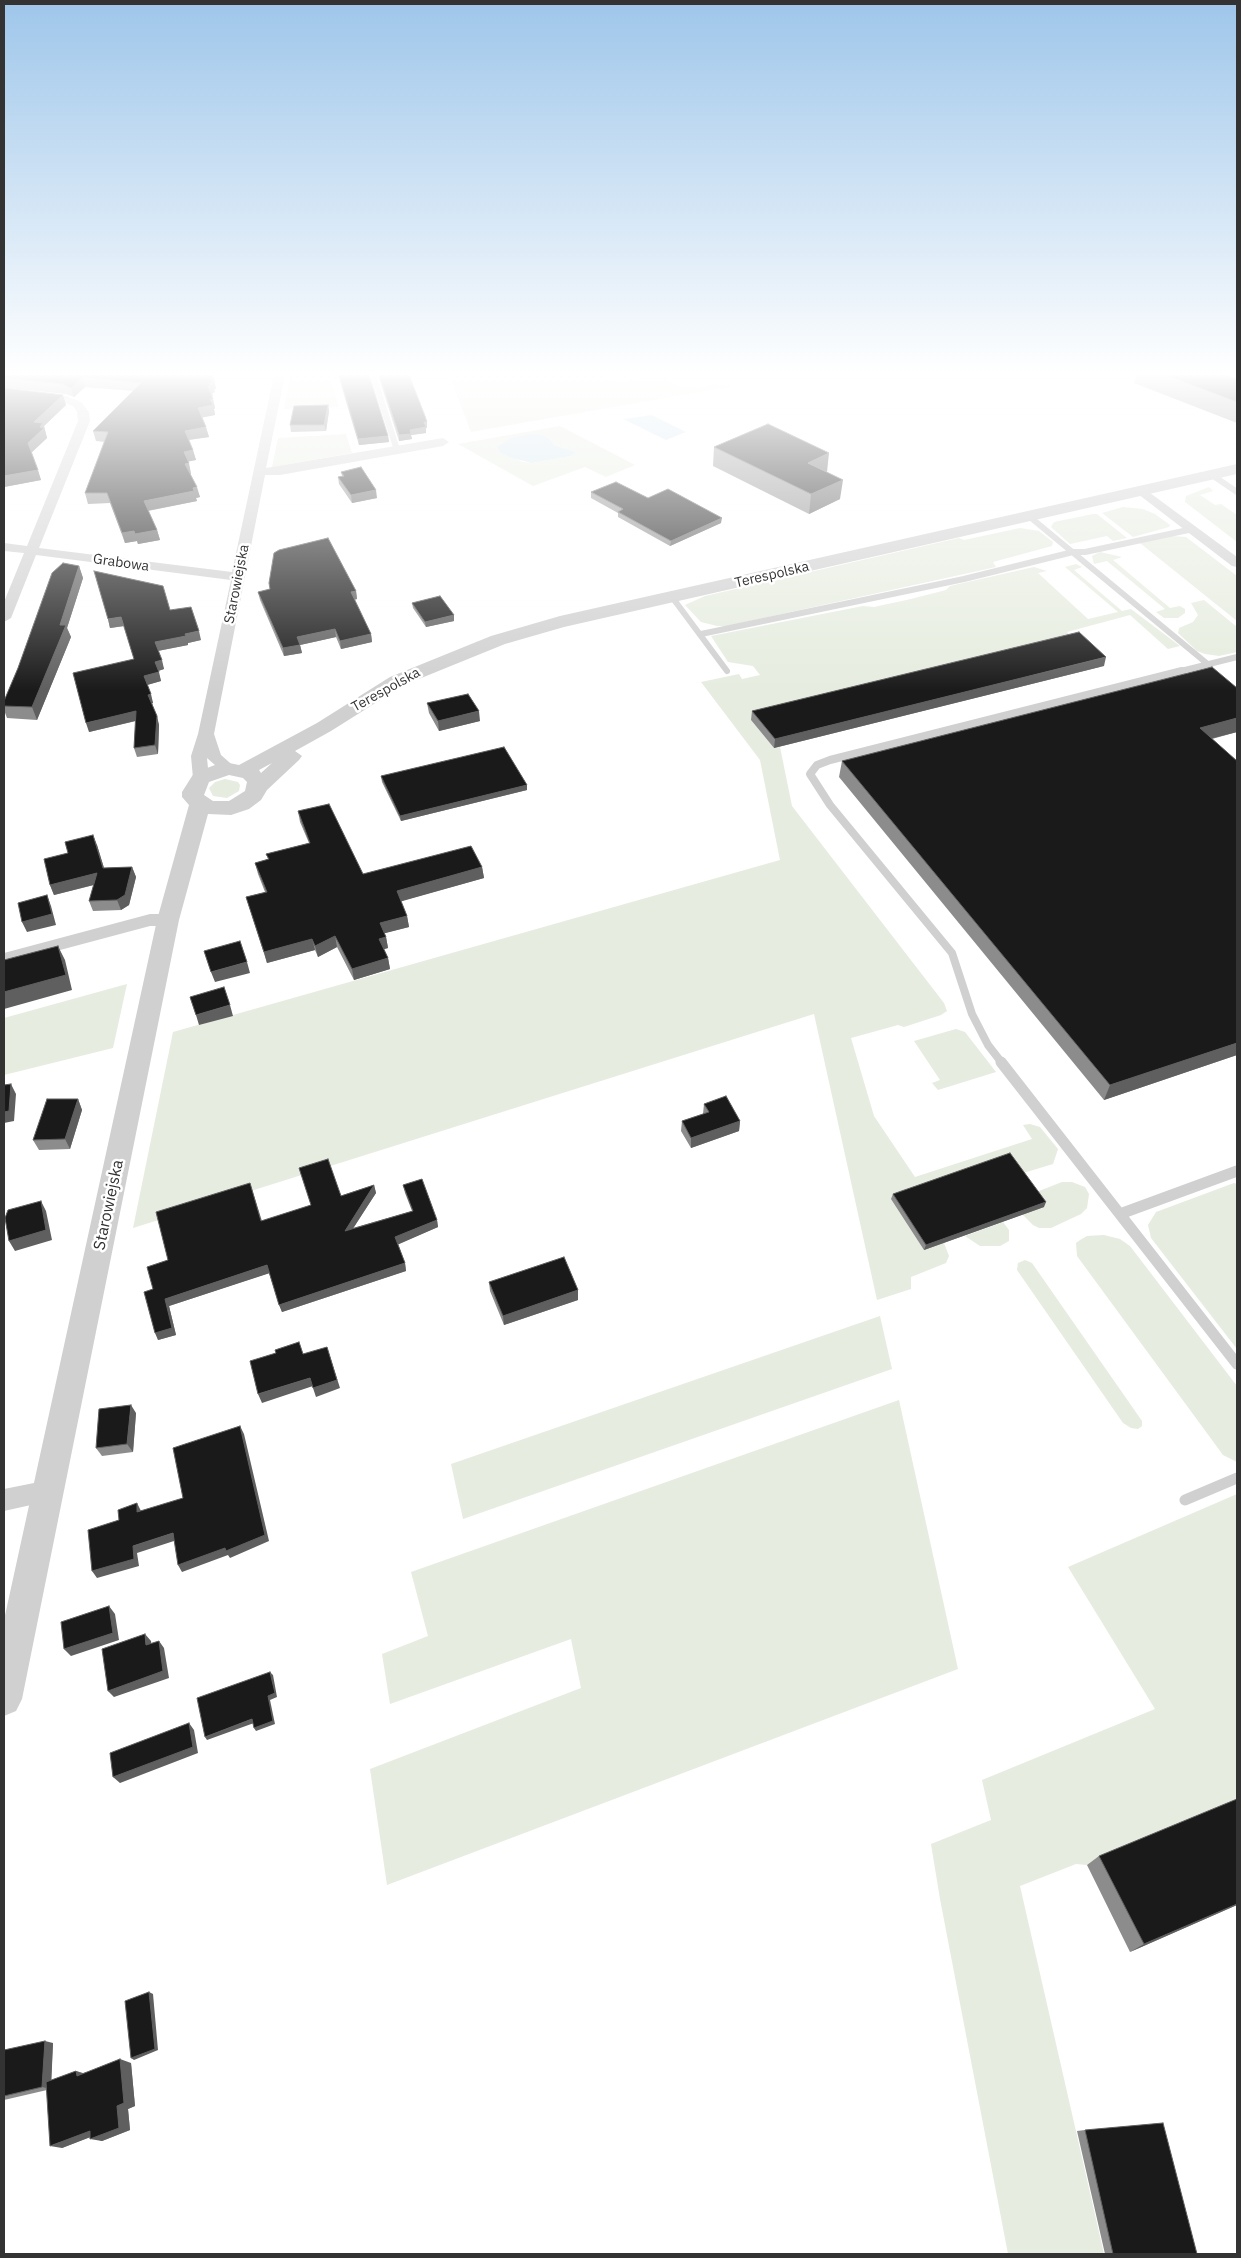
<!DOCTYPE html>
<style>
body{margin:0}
#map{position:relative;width:1241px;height:2258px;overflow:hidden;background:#fff;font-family:"IBM Plex Sans",sans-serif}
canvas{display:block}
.frame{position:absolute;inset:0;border:5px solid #333;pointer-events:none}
</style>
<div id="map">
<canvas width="1241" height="2258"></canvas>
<div class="frame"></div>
</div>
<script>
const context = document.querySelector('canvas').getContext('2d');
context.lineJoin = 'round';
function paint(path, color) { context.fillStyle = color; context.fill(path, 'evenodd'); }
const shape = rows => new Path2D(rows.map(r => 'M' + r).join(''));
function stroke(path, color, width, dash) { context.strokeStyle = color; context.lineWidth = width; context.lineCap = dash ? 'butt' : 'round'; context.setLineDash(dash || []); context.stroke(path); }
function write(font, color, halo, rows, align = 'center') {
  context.font = font + ' "IBM Plex Sans",sans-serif'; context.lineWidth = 5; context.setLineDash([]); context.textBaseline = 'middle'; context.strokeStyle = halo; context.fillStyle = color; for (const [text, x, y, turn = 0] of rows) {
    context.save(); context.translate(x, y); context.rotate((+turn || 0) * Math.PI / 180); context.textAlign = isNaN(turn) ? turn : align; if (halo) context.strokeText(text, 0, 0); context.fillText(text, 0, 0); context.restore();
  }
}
paint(shape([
 [290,375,329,375,339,407,284,409],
 [449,375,600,375,669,380,678,386,699,388,711,385,733,386,471,432],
 [560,426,635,465,606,477,585,467,533,486,458,444],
 [553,445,575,452,570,456,532,463,523,462,501,453],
 [346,434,352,453,272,467,278,438],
 [1209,487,1213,491,1200,495,1215,505,1221,504,1237,515,1237,542,1185,502,1186,496],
 [1123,507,1143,509,1155,514,1170,525,1169,527,1133,537,1102,513],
 [1093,514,1097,514,1127,538,1113,541,1107,536,1070,544,1051,527,1054,522],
 [1020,528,1039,531,1053,542,1052,546,993,562,996,567,727,626,717,626,701,622,685,605,705,596,959,538,964,540],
 [1172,536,1186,537,1237,576,1237,621,1140,543],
 [1100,552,1122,557,1113,560,1170,608,1180,606,1185,609,1185,613,1178,618,1164,618,1156,612,1165,609,1107,561,1094,564,1092,556],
 [1076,564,1082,567,1074,570,1122,611,1131,609,1180,646,1168,649,1130,615,1067,632,1076,641,751,720,774,748,780,747,792,806,944,1003,947,1011,941,1015,904,1027,898,1025,851,1038,874,1116,915,1177,1032,1139,1023,1125,1030,1124,1040,1127,1058,1149,1053,1164,1020,1174,944,1243,949,1256,946,1263,911,1277,911,1289,877,1300,814,1014,133,1228,173,1032,780,860,760,760,701,682,739,674,742,679,760,675,753,666,728,662,711,636,863,606,874,607,911,599,946,590,950,586,1034,567,1047,571,1038,573,1088,619,1118,612,1065,567],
 [1204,600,1237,627,1237,652,1219,656,1205,654,1197,651,1178,633,1179,628,1193,622,1198,615,1191,603],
 [225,779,238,782,240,785,239,791,227,798,213,796,209,788,215,782],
 [127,984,113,1048,4,1075,4,1018],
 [956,1029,965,1032,996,1072,938,1090,932,1083,940,1080,914,1041],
 [1062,1182,1072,1182,1085,1187,1089,1194,1087,1208,1081,1214,1051,1228,1039,1228,1033,1225,1023,1215,1034,1193],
 [1234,1183,1237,1184,1237,1349,1151,1238,1148,1225,1156,1212],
 [1003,1222,1009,1230,1009,1241,1000,1246,980,1246,965,1236],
 [1104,1235,1120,1239,1130,1246,1237,1386,1237,1462,1223,1455,1077,1256,1076,1243,1080,1240,1087,1236],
 [1025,1260,1032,1263,1142,1421,1142,1426,1138,1429,1131,1428,1123,1423,1017,1270,1018,1263],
 [880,1316,892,1369,463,1519,451,1464],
 [899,1400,958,1669,387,1885,370,1769,581,1688,571,1639,390,1704,382,1654,428,1636,411,1572],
 [1237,1494,1237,1803,1087,1865,1076,1864,1020,1886,1104,2254,1008,2254,940,1899,931,1844,991,1820,982,1780,1155,1709,1068,1567]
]), '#e6ecdf');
paint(shape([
 [652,415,686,432,666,440,623,419],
 [531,434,542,435,551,440,553,445,576,452,570,456,532,463,512,458,501,453,497,447,511,438]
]), '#cfe2ee');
stroke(shape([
 [373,375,397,450],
 [1212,475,1237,492],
 [1030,517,1210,666],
 [672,597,727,671],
 [701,634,964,579,1073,552,1085,552,1193,529],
 [1177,672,1237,657]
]), '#d0d0d0', 6);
stroke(shape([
 [1002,1063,988,1045,972,1014,952,953,830,805,810,774,817,765,830,760,1182,671]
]), '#d0d0d0', 8);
stroke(shape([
 [1001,1062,1237,1364],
 [1120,1214,1237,1171],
 [1185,1500,1237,1478]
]), '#d0d0d0', 11);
paint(shape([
 [274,375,285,375,266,468,443,438,449,442,443,446,280,475,265,475,214,734,221,755,237,769,235,772,223,772,207,758,209,778,201,783,193,778,191,756,198,734,231,580,36,555,11,618,4,622,4,602,24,553,4,551,4,543,27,546,78,421,77,412,73,406,60,401,4,395,4,389,66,396,81,402,89,412,90,421,39,548,232,572,274,375],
 [1142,487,1237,557,1237,567,1232,566,1138,494,1136,491,1138,488,1142,487],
 [150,914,168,914,174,916,177,920,174,924,168,926,150,926,4,965,4,953,150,914],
 [49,1480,58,1483,61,1491,58,1499,4,1511,4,1489,49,1480]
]), '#d0d0d0');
paint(shape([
 [1237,464,1237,474,564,627,505,644,404,685,331,731,295,751,302,756,299,760,267,790,261,800,249,809,231,815,208,814,179,920,22,1699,16,1711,4,1716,4,1620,157,920,189,805,182,797,182,792,194,773,215,765,229,763,239,765,317,723,390,677,491,636,560,616,1237,464],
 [272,763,261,773,259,770,272,763],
 [229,775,243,778,247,782,245,791,229,801,213,801,204,795,209,782,229,775]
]), '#d0d0d0');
paint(shape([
 [4,375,214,379,216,389,214,389,215,392,212,393,213,395,212,396,215,408,214,409,215,415,202,417,209,437,189,440,196,460,188,461,191,474,190,474,200,497,196,498,197,501,148,511,157,530,160,540,138,544,137,541,125,543,110,503,88,504,85,493,105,442,96,441,93,431,133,391,85,387,74,397,66,394,8,388,66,405,44,426,47,438,31,453,41,480,4,487],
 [338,375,369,375,388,436,389,442,359,445],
 [378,375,409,375,427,428,426,428,426,433,411,435,412,439,399,441],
 [1137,375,1225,375,1237,379,1237,423,1134,383],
 [328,405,329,411,326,431,291,432,290,425],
 [714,447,827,472,840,499,809,514,713,466],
 [341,472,377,498,352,503,339,484,338,477,342,476],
 [591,492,648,498,721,523,670,546,618,517,618,513,591,498],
 [79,566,83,578,67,628,71,637,37,720,7,718,4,710,4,701],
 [356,591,357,599,354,600,371,634,372,642,341,649,336,637,300,645,302,653,284,656,260,600,258,592],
 [412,603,454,615,454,621,426,627,413,608],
 [170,610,201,640,188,643,188,645,158,651,164,669,158,671,161,681,147,685,153,703,152,703,159,725,158,754,137,757,134,748,136,721,89,732,134,659,124,626,110,628,108,619],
 [1104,666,774,748,751,720,752,711],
 [1237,688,1237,732,1212,739,1237,761,1237,1055,1104,1100,839,777,842,761],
 [427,703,480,721,439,731,429,713],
 [381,776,527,785,527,790,401,821,382,782],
 [298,811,363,874,482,867,484,878,401,901,407,916,409,927,384,933,386,937,388,948,384,949,388,958,390,969,354,980,337,947,318,957,315,950,267,963,246,897,265,892,258,874,255,863,268,859,266,854,309,843,300,822],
 [97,845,104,868,132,867,136,877,129,905,121,910,93,911,89,901,94,885,54,895,50,885],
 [78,1099,82,1110,70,1149,39,1150,33,1140],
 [704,1104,740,1121,739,1131,691,1148,681,1131,682,1121,703,1114],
 [250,1183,262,1221,374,1185,376,1193,353,1228,412,1211,405,1193,403,1185,437,1220,438,1227,398,1244,405,1263,406,1271,282,1312,269,1273,169,1306,176,1335,158,1340,153,1289,168,1260],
 [893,1194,1044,1207,924,1250,891,1199],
 [489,1282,578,1290,578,1300,504,1325,490,1291],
 [136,1413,133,1452,102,1456,96,1448],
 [1099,1856,1237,1905,1130,1952,1087,1865],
 [53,2043,51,2081,76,2071,83,2073,131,2063,135,2106,128,2109,130,2130,102,2141,90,2137,62,2148,47,2090,4,2100,4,2050],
 [1085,2130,1197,2254,1105,2254,1077,2131]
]), '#8c8c8c');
paint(shape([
 [83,377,85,387,74,397,71,388],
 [211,379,214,379,216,389,214,389,215,392,212,393,213,395,210,396,208,386],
 [63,395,66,405,44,426,47,438,31,453,28,443,34,422],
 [210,399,213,399,215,408,214,409,215,415,200,418,198,408],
 [328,405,329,411,326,431,324,425],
 [424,422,427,422,427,428,426,428,426,433,411,435,412,439,399,441,399,435],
 [206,427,209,437,187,440,185,431],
 [388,436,389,442,359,445,358,439],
 [193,450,196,460,186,462,184,452],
 [829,453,827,472,808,463],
 [189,463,191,474,188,474,185,464],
 [38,470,41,480,4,487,4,476],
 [843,480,840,499,809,514,811,494],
 [197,487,200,497,196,498,197,501,146,511,144,501],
 [376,490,377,498,352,503,351,495],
 [722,518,721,523,670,546,671,541],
 [157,530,160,540,138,544,137,541,125,543,122,533,134,531],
 [79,566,83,578,67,628,71,637,37,720,32,707,60,625],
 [356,591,357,599,352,600,351,592],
 [454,615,454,621,426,627,425,622],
 [121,617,124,626,110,628,108,619],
 [335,629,336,637,300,645,302,653,284,656,283,648,297,637],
 [199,631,201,640,188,643,188,645,157,651,155,642,185,634],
 [371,634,372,642,341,649,340,641],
 [1106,657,1104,666,774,748,775,739],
 [162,660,164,669,158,671,155,662],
 [159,672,161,681,147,685,144,676],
 [151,694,153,703,151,704,148,695],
 [136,711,139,720,89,732,86,723],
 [479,711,480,721,439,731,438,721],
 [157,716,159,725,158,754,155,745],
 [1237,718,1237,732,1194,743,1200,728],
 [527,785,527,790,401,821,400,816],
 [93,835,97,845,107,878,103,868],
 [132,867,136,877,129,905,121,910,117,900],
 [482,867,484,878,399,902,397,891],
 [97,873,101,883,54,895,50,885],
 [47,895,51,906,56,925,27,932,22,922],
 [407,916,409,927,382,934,380,923],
 [335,936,337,947,318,957,315,946],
 [386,937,388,948,381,950,379,939],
 [312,939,315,950,267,963,264,952],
 [58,946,65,960,72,990,4,1009,4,992],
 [388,958,390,969,354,980,352,969],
 [247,962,250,973,215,982,211,972],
 [230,1005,233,1016,199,1025,196,1015],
 [1237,1043,1237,1055,1104,1100,1110,1085],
 [11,1084,16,1094,14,1121,4,1123,4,1112],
 [78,1099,82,1110,70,1149,65,1139],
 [740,1121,739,1131,691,1148,691,1138],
 [374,1185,376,1193,347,1238,345,1231],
 [41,1201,46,1211,52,1240,15,1251,9,1241],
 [1046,1202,1044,1207,924,1250,926,1245],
 [437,1220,438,1227,397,1245,395,1237],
 [405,1263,406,1271,282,1312,279,1305],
 [267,1265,270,1273,169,1306,176,1335,158,1340,155,1333,165,1299],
 [578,1290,578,1300,504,1325,503,1316],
 [327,1347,340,1388,316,1397,313,1388],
 [310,1378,313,1386,262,1403,258,1394],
 [131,1405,136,1413,133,1452,127,1444],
 [240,1426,244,1434,269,1541,230,1558,228,1555,182,1572,178,1565],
 [137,1503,141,1511,137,1512],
 [173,1533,177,1540,137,1553,139,1566,97,1578,92,1571,133,1546],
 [109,1606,115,1614,119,1640,71,1656,64,1649],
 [145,1634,151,1641,152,1652,146,1645],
 [159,1641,164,1648,169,1678,114,1697,108,1691],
 [270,1672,273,1675,277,1697,270,1700,275,1724,256,1731,254,1728,268,1696],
 [252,1719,254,1723,207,1740,205,1737],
 [189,1723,194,1730,198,1753,120,1783,113,1777],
 [1237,1904,1237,1905,1130,1952,1144,1944],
 [149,1992,153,1994,158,2050,134,2060,131,2058],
 [45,2041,53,2043,51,2089,42,2087],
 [120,2059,131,2063,135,2106,128,2109,130,2130,102,2141,90,2139],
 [76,2071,88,2075,77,2076],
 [90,2131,101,2133,62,2148,50,2146]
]), '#5f5f5f');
const building = shape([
 [4,375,211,375,214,379,211,379,213,383,209,383,210,386,208,386,213,399,210,399,213,405,198,408,206,427,185,431,193,450,184,452,189,463,185,464,197,487,193,488,194,491,144,501,157,530,135,534,134,531,122,533,107,493,85,493,108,432,93,431,141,383,83,377,71,388,63,384,4,378,4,375],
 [339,375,369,375,388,436,358,439,339,375],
 [379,375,409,375,425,416,427,422,424,422,426,427,410,430,411,434,399,435,379,375],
 [1166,375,1225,375,1237,379,1237,402,1166,375],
 [4,388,63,395,34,422,43,423,40,427,44,428,28,443,38,470,4,476,4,388],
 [328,405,324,425,290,425,294,406,328,405],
 [768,424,829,453,808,463,843,480,811,494,714,447,768,424],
 [361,467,376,490,351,495,338,477,344,476,341,472,361,467],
 [616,482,648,498,668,489,722,518,671,541,618,512,623,509,591,492,616,482],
 [328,538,356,591,351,592,371,634,340,641,335,629,297,637,300,645,283,648,258,592,270,589,269,583,274,553,279,550,328,538],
 [63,563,79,566,60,625,66,625,32,707,4,706,4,701,18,668,52,573,63,563],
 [94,571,163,586,170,610,191,607,199,631,185,634,186,636,155,642,162,660,155,662,159,672,144,676,151,694,148,695,157,716,155,745,134,748,136,711,86,723,73,673,134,659,121,617,108,619,94,571],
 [440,596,454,615,425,622,412,603,440,596],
 [1079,632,1106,657,775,739,752,711,1079,632],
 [1212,667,1237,688,1237,718,1200,728,1237,761,1237,1043,1110,1085,842,761,1212,667],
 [468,694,479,711,438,721,427,703,468,694],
 [504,747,527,785,400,816,381,776,504,747],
 [329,804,363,874,471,846,482,867,397,891,407,916,380,923,386,937,379,939,388,958,352,969,335,936,315,946,312,939,264,952,246,897,267,892,255,863,269,859,266,854,310,843,298,811,329,804],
 [93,835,103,868,132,867,125,895,117,900,89,901,97,873,50,885,44,859,68,853,65,842,93,835],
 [47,895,52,914,22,922,18,903,47,895],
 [240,941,247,962,211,972,204,951,240,941],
 [58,946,66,975,4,992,4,960,58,946],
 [224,987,230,1005,196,1015,190,997,224,987],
 [11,1084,9,1111,4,1112,4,1085,11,1084],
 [726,1096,740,1121,691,1138,682,1121,709,1112,704,1104,726,1096],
 [47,1099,78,1099,65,1139,33,1140,47,1099],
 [1010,1153,1046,1202,926,1245,893,1194,1010,1153],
 [328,1159,341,1196,374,1185,345,1231,413,1211,403,1185,422,1179,437,1220,395,1237,405,1263,279,1305,267,1265,165,1299,172,1328,155,1333,144,1292,153,1289,147,1267,168,1260,156,1212,250,1183,261,1221,311,1205,299,1168,328,1159],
 [41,1201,46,1230,9,1241,5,1218,8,1210,41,1201],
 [564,1257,578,1290,503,1316,489,1282,564,1257],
 [299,1342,303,1354,327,1347,337,1380,313,1388,310,1378,258,1394,250,1361,276,1353,275,1350,299,1342],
 [131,1405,127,1444,96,1448,99,1409,131,1405],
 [240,1426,265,1535,226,1551,225,1548,178,1565,173,1533,133,1546,134,1559,92,1571,88,1530,119,1520,118,1510,137,1503,137,1512,183,1498,173,1448,240,1426],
 [109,1606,113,1633,64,1649,61,1622,109,1606],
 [145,1634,146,1645,159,1641,163,1671,108,1691,102,1649,145,1634],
 [270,1672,275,1693,268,1696,273,1721,254,1728,252,1719,205,1737,197,1698,270,1672],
 [189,1723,193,1747,113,1777,110,1753,189,1723],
 [1237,1799,1237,1904,1144,1944,1099,1856,1237,1799],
 [149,1992,155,2049,131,2058,125,2001,149,1992],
 [45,2041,42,2087,4,2096,4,2050,45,2041],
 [120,2059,124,2103,117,2106,119,2128,90,2139,90,2131,50,2146,46,2082,76,2071,77,2076,120,2059],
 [1163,2123,1197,2254,1113,2254,1085,2130,1163,2123]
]);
paint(building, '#1a1a1a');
stroke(building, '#5f5f5f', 1);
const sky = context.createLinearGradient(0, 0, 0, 691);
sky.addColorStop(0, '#9ec6ea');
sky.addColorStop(0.54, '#fff');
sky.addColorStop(1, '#ffffff00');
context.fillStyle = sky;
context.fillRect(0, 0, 1241, 691);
write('14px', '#333', '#fff', [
 ["Grabowa",121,563,8],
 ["Terespolska",772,575,-13],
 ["Starowiejska",237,584,-79],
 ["Terespolska",386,690,-29]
]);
write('16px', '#333', '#fff', [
 ["Starowiejska",109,1205,-78]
]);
</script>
